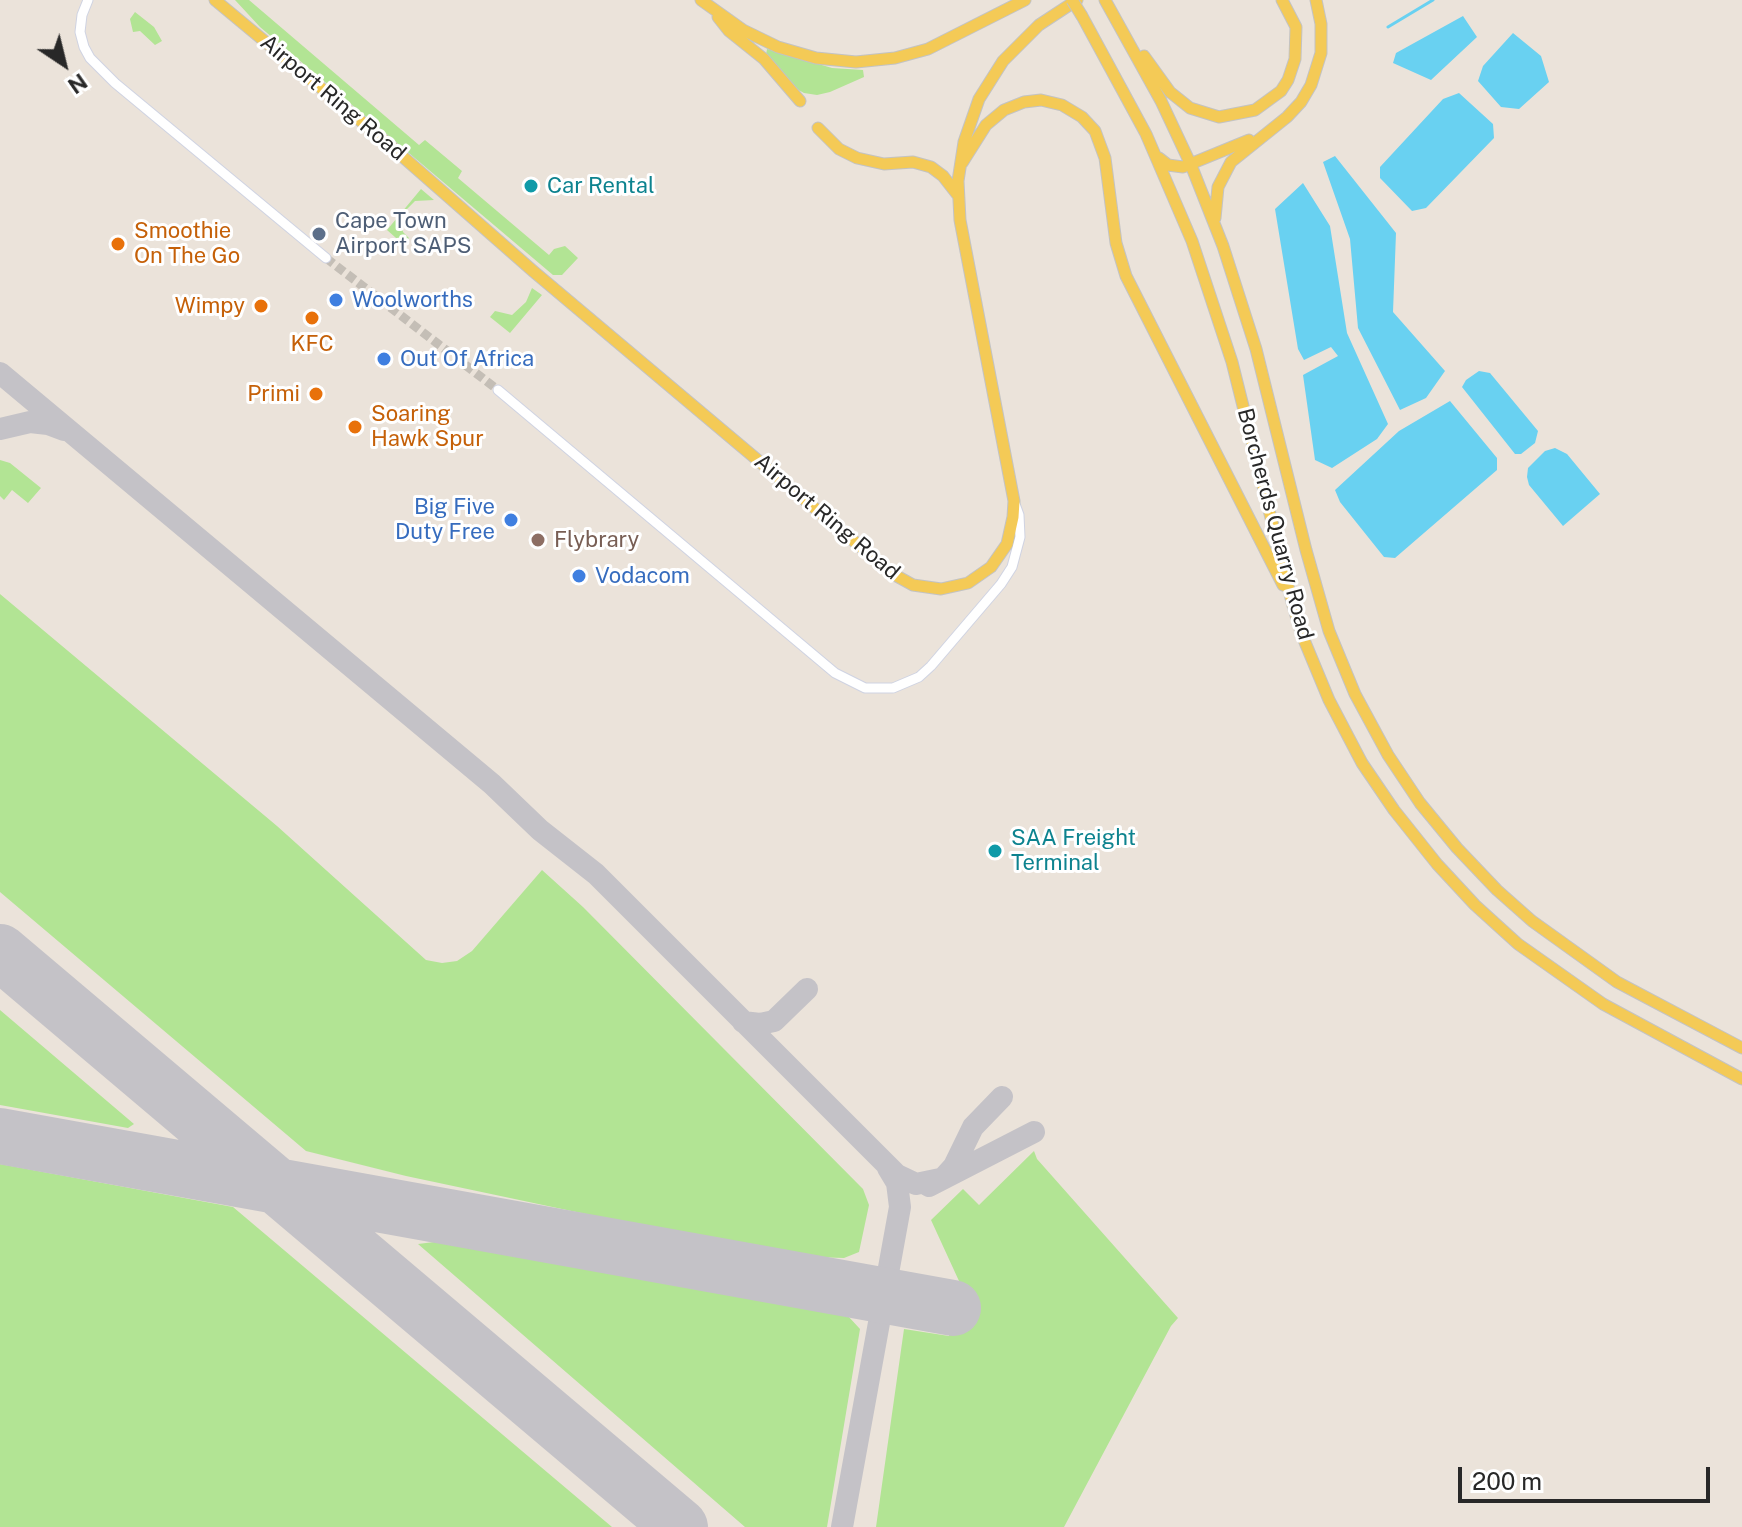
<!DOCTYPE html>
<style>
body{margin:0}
#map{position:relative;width:1742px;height:1527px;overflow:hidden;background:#ebe3da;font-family:"Public Sans",sans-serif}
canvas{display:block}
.north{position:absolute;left:24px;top:24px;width:80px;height:80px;-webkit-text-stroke:6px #fff;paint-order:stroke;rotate:145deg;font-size:22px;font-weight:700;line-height:32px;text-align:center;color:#282828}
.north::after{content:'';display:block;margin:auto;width:28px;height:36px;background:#282828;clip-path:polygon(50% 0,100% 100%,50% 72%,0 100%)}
.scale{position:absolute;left:1458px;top:1467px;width:252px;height:36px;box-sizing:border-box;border:4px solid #282828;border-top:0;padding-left:10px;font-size:24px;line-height:28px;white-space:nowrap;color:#282828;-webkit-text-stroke:6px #fff;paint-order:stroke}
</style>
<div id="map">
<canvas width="1742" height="1527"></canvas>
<div class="north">N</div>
<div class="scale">200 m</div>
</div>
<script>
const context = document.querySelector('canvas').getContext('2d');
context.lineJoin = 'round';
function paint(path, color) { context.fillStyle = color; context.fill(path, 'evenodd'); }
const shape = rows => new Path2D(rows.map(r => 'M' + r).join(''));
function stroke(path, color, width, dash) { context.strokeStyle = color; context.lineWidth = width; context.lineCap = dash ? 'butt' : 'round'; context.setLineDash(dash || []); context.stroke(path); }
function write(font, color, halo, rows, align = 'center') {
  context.font = font + ' "Public Sans",sans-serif'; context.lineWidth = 6; context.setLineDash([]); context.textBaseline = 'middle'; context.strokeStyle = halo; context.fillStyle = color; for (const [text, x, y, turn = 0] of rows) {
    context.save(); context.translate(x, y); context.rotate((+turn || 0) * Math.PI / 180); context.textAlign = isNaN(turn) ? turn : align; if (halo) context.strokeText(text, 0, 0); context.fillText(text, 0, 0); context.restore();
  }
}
paint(shape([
 [235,0,249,0,419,145,425,140,462,171,458,178,549,255,554,249,565,246,578,258,562,275,553,275,260,27],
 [135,12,154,27,162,41,155,45,140,31,133,32,130,19],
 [767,49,832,68,863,70,864,77,830,92,817,95,804,93,795,88,766,55],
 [421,189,434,200,415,201,402,214,403,232,409,238,404,245,387,230],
 [532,288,542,295,510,333,490,317,495,311,512,315,526,302],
 [0,460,10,463,41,488,28,503,12,490,4,500,0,496],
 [0,594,277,826,426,960,442,963,457,961,472,951,542,870,583,907,863,1189,869,1205,859,1252,844,1258,784,1256,406,1176,306,1151,0,892],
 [0,1010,134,1124,128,1128,0,1105],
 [1034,1151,1037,1159,1178,1318,1171,1326,1064,1527,876,1527,904,1329,949,1336,959,1281,931,1220,963,1189,979,1205],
 [0,1164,233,1207,612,1527,0,1527],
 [434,1242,848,1316,860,1329,827,1527,745,1527,418,1244]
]), '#b2e494');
paint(shape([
 [1463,16,1477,37,1431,80,1393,63,1396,53],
 [1513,33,1541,56,1549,82,1519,109,1501,107,1478,81,1483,66],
 [1459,93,1493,124,1494,138,1426,208,1412,211,1380,178,1380,167,1443,99],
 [1335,156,1396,233,1393,312,1445,371,1426,398,1400,410,1358,328,1350,239,1323,162],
 [1303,183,1330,226,1347,333,1388,424,1377,439,1332,468,1315,460,1303,375,1338,356,1331,347,1304,360,1298,349,1275,209],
 [1479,371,1490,373,1538,431,1535,443,1521,454,1515,454,1462,387,1466,380],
 [1450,401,1497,458,1497,470,1395,558,1384,557,1340,502,1335,490,1399,431],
 [1555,448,1567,454,1600,494,1563,526,1529,485,1527,477,1528,468,1545,451]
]), '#69d1f1');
stroke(shape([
 [1388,27,1433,0]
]), '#69d1f1', 3);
stroke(shape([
 [0,373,492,784,540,830,596,874,897,1175,916,1184,940,1179],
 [0,429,30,422,48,424,64,430],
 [743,1022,760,1024,774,1021,807,989],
 [945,1176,954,1166,973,1127,1002,1097],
 [929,1186,1034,1132],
 [677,1525,680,1527],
 [842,1527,900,1207,897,1183,888,1168]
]), '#c4c2c7', 22);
stroke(shape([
 [0,952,680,1527],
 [0,1136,953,1308]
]), '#c4c2c7', 56);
stroke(shape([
 [326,258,498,390]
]), '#c4beb6', 9, [9, 4.5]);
const minor = shape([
 [88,0,82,15,80,32,84,47,90,58,115,83,326,258],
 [498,390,835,673,865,688,893,688,919,677,931,666,1001,584,1012,567,1020,537,1019,515,1015,504]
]);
const major = shape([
 [215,0,386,142,533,271,893,574,913,585,941,589,968,583,991,567,1007,544,1013,517,1014,501,960,220,958,181,964,142,979,99,1003,61,1039,25,1077,0],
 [701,0,743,30,778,47,816,58,856,62,895,58,928,49,1025,0],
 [1105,0,1161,101,1191,165,1223,246,1256,349,1306,550,1329,631,1355,694,1388,755,1420,803,1457,848,1497,890,1532,921,1617,982,1742,1048],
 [1082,16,1146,134,1192,241,1232,362,1292,602,1302,635,1329,700,1362,763,1394,810,1437,864,1475,905,1518,944,1603,1004,1742,1079],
 [718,17,729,31,764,59,800,101],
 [1144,56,1170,92,1190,108,1219,117,1255,110,1281,91,1288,80,1295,59,1296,27,1282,0],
 [818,128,839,149,857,158,884,164,913,162,931,167,943,176,957,194],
 [1159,158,1168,165,1183,167,1249,140],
 [962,163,986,125,1004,110,1024,102,1041,100,1062,105,1082,117,1095,131,1105,158,1116,243,1126,276,1283,585],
 [1215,218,1218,187,1231,162,1287,117,1301,102,1311,85,1321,53,1321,24,1316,0]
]);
stroke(minor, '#cfd3e2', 11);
stroke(major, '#c3c3c3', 13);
stroke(minor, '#fff', 9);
stroke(major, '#f4ca56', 11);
const majorBridge = shape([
 [1072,0,1082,16]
]);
stroke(majorBridge, '#c3c3c3', 13, []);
stroke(majorBridge, '#f4ca56', 11);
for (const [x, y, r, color] of [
 [531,186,8,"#0f9aa8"],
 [319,234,8,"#5c6f8a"],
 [118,244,8,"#e8710a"],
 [336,300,8,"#3f7fe0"],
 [261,306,8,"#e8710a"],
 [312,318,8,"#e8710a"],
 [384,359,8,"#3f7fe0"],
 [316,394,8,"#e8710a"],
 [355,427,8,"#e8710a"],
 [511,520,8,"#3f7fe0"],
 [538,540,8,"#8d6e63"],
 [579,576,8,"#3f7fe0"],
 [995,851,8,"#0f9aa8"]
]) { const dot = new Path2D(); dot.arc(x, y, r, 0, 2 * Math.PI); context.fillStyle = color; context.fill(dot); stroke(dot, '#fff', 3); }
write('22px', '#282828', '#fff', [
 ["Airport Ring Road",333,98,40],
 ["Airport Ring Road",827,517,40],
 ["Borcherds Quarry Road",1275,524,75]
]);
write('22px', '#0d838f', '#fff', [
 ["Car Rental",547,186],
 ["SAA Freight",1011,838],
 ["Terminal",1011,863]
], 'left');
write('22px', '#4e5e75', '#fff', [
 ["Cape Town",335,221],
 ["Airport SAPS",335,246]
], 'left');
write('22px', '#c56008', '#fff', [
 ["Smoothie",134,231],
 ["On The Go",134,256],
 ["Wimpy",245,306,"right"],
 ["KFC",312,344,"center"],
 ["Primi",300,394,"right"],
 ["Soaring",371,414],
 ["Hawk Spur",371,439]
], 'left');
write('22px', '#366cbe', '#fff', [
 ["Woolworths",352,300],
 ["Out Of Africa",400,359],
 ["Big Five",495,507,"right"],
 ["Duty Free",495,532,"right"],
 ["Vodacom",595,576]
], 'left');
write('22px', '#785e54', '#fff', [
 ["Flybrary",554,540]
], 'left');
</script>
